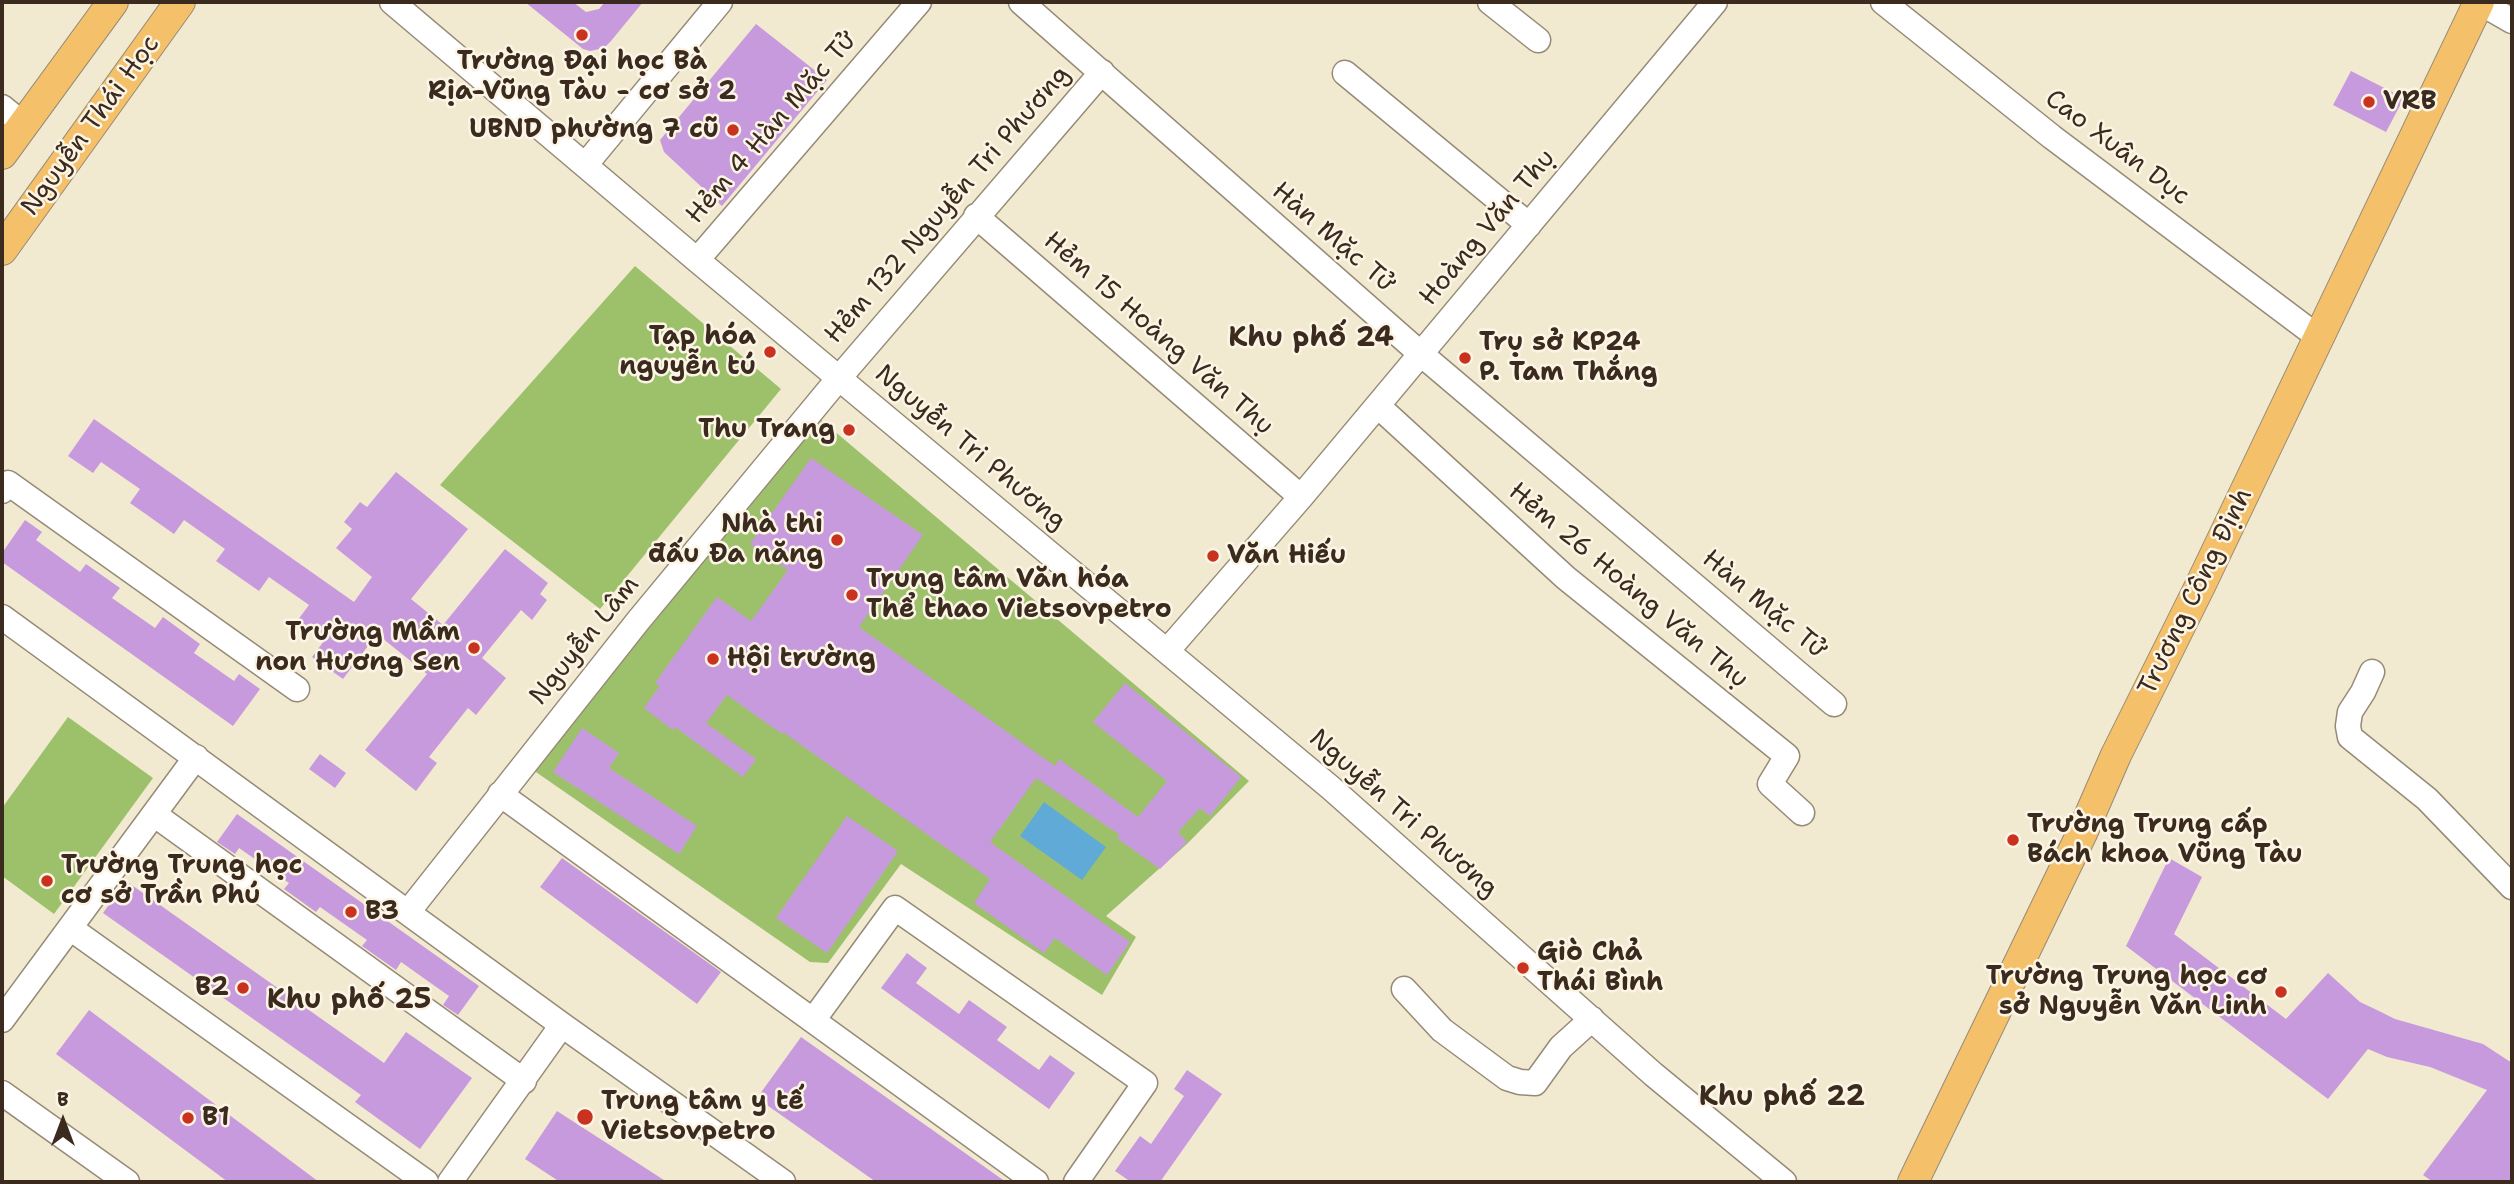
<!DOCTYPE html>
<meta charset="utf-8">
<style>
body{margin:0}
#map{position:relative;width:2514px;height:1184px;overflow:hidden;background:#f2ead0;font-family:"Shantell Sans",sans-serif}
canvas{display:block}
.frame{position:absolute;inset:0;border:4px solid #3b2a1e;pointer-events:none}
.north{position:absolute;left:28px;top:1086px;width:70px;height:70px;-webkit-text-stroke:5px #fcf5e5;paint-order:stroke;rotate:0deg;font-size:19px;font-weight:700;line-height:28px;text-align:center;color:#3b2a1e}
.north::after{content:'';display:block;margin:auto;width:24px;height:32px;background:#3b2a1e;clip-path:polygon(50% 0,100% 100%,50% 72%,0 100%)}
</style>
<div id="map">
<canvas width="2514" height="1184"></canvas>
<div class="frame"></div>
<div class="north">B</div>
</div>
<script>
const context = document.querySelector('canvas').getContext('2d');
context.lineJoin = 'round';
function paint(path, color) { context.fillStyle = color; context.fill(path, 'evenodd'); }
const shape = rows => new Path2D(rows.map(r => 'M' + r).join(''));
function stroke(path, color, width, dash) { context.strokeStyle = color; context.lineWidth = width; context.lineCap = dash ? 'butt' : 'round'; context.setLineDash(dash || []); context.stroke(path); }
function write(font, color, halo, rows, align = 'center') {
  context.font = font + ' "Shantell Sans",sans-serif'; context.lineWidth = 5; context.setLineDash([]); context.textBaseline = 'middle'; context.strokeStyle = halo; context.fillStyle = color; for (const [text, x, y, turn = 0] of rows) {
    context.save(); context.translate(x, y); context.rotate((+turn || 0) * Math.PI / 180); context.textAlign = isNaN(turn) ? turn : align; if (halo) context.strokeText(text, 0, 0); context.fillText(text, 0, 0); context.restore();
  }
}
paint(shape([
 [635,266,781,389,600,609,440,485],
 [820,419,1249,781,1187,844,1106,916,1136,937,1102,995,901,864,828,963,810,962,533,770],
 [68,717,153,778,54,914,2,876,2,808]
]), '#9dc16b');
paint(shape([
 [1044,802,1106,847,1082,880,1020,836]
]), '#60aad8');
paint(shape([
 [525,2,573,2,586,12,599,9,605,2,643,2,611,41,604,48,590,51,583,49],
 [756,24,827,80,722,206,664,152,660,140],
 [2351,71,2404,98,2386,132,2333,105],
 [94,419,354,602,372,577,336,548,352,529,344,522,360,502,367,507,396,472,468,529,411,599,443,625,505,549,548,583,540,594,547,600,532,620,521,610,482,658,506,678,476,715,468,708,429,757,437,763,416,791,365,750,427,674,377,634,343,679,312,657,324,641,297,621,309,605,269,577,259,591,216,561,225,549,184,520,174,534,130,503,140,489,101,462,93,473,68,456],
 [811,458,923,535,859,627,1055,766,1059,759,1138,817,1167,781,1093,722,1125,683,1241,777,1210,816,1200,808,1178,832,1187,842,1160,869,1117,838,1120,835,1036,778,990,842,1130,942,1107,975,1055,938,1044,953,974,903,990,879,783,732,782,734,727,695,706,723,756,759,743,777,675,727,673,730,644,708,660,686,655,683,717,597,751,621,788,570,750,544],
 [25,520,42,532,36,540,80,572,86,564,120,588,112,598,155,628,163,617,200,644,194,653,234,681,239,674,260,689,233,726,2,562,2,553],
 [582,728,619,753,609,768,697,826,679,854,553,772],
 [320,754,346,773,335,788,309,769],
 [237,814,479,986,458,1015,443,1005,449,996,401,962,396,970,362,946,367,940,320,907,316,912,284,889,289,883,239,848,235,854,217,842],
 [847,816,898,851,827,953,776,918],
 [562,858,721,972,697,1004,540,887],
 [2169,858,2202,877,2174,934,2286,1019,2328,973,2360,1002,2379,1011,2395,1019,2483,1044,2512,1063,2512,1182,2433,1182,2423,1175,2487,1090,2430,1067,2387,1057,2368,1049,2328,1099,2126,946],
 [126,881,384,1063,406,1032,472,1078,420,1149,355,1102,361,1095,103,913],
 [907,953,927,968,916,983,959,1014,969,1000,1007,1027,997,1040,1039,1070,1050,1055,1075,1073,1049,1109,881,988],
 [89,1010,319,1182,228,1182,56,1054],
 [801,1037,1006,1182,876,1182,757,1098],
 [1187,1070,1222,1094,1160,1182,1131,1182,1115,1171,1140,1136,1151,1144,1184,1096,1174,1089],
 [557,1111,667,1182,560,1182,525,1159]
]), '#c79add');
const minor = shape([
 [392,2,697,260,1331,788,1653,1074,1784,1182],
 [1021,2,1421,354,1834,704],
 [1490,2,1538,40],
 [1883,2,2052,137,2318,337],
 [2479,2,2512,21],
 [1345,73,1529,225],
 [2,107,24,125],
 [586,164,720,2],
 [976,216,1301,497],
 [697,260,919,2],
 [1378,406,1566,578,1787,756,1770,784,1802,813],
 [2,491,8,483,297,689],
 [2,617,562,1025,783,1182],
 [1167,651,1301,497,1715,2],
 [2372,672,2363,692,2350,712,2348,726,2350,737,2427,799,2512,887],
 [500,794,1036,1182],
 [155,815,524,1081],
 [408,912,638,621,839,378,1102,72],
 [70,928,426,1182],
 [1404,989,1442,1030,1507,1078,1520,1082,1535,1083,1561,1047,1592,1019],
 [814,1019,895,908,1145,1083,1076,1182],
 [2,1020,196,757],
 [2,1093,127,1182],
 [450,1182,562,1025]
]);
const major = shape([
 [2,154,113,2],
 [2,250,180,2],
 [1913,1182,2082,833,2116,755,2200,586,2479,2]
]);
stroke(minor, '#968a77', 27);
stroke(major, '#968a77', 32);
stroke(minor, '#fff', 24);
stroke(major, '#f4c16a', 30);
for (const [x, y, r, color] of [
 [582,35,7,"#c8321e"],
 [2369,102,7,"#c8321e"],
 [733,130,7,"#c8321e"],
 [770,352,7,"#c8321e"],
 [1465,358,7,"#c8321e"],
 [849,430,7,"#c8321e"],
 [837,540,7,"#c8321e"],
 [1213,556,7,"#c8321e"],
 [852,595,7,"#c8321e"],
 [474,648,7,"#c8321e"],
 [713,659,7,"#c8321e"],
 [2013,840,7,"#c8321e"],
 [47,881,7,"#c8321e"],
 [351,912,7,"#c8321e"],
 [1523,968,7,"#c8321e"],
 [243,988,7,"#c8321e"],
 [2281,992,7,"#c8321e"],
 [585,1117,9,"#c8321e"],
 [188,1118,7,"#c8321e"]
]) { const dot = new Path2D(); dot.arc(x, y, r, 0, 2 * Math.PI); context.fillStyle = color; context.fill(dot); stroke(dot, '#fcf5e5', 2.5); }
write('bold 26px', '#3b2a1e', '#fcf5e5', [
 ["Trường Đại học Bà",582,62,"center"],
 ["Rịa-Vũng Tàu - cơ sở 2",582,92,"center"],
 ["VRB",2383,102],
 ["UBND phường 7 cũ",719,130,"right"],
 ["Tạp hóa",756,337,"right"],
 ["nguyễn tú",756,367,"right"],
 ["Trụ sở KP24",1479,343],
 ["P. Tam Thắng",1479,373],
 ["Thu Trang",835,430,"right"],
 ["Nhà thi",823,525,"right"],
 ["đấu Đa năng",823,555,"right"],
 ["Văn Hiếu",1227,556],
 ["Trung tâm Văn hóa",866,580],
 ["Thể thao Vietsovpetro",866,610],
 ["Trường Mầm",460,633,"right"],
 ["non Hương Sen",460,663,"right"],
 ["Hội trường",727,659],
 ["Trường Trung cấp",2027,825],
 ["Bách khoa Vũng Tàu",2027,855],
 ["Trường Trung học",61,866],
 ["cơ sở Trần Phú",61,896],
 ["B3",365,912],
 ["Giò Chả",1537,953],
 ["Thái Bình",1537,983],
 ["Trường Trung học cơ",2267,977,"right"],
 ["sở Nguyễn Văn Linh",2267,1007,"right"],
 ["B2",229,988,"right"],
 ["Trung tâm y tế",601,1102],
 ["Vietsovpetro",601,1132],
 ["B1",202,1118]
], 'left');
write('26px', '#3b2a1e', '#fcf5e5', [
 ["Nguyễn Thái Học",91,126,-54],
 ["Hẻm 4 Hàn Mặc Tử",772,128,-49],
 ["Cao Xuân Dục",2117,148,37],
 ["Hẻm 132 Nguyễn Tri Phương",948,205,-49],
 ["Hoàng Văn Thụ",1488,228,-50],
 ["Hàn Mặc Tử",1333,238,41],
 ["Hẻm 15 Hoàng Văn Thụ",1158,334,41],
 ["Nguyễn Tri Phương",970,448,40],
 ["Hẻm 26 Hoàng Văn Thụ",1628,586,40],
 ["Trương Công Định",2196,592,-64],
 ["Hàn Mặc Tử",1764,605,40],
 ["Nguyễn Lâm",585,641,-51],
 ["Nguyễn Tri Phương",1403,814,41]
]);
write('bold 28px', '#3b2a1e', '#fcf5e5', [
 ["Khu phố 24",1311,339],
 ["Khu phố 25",349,1001],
 ["Khu phố 22",1782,1098]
]);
</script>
